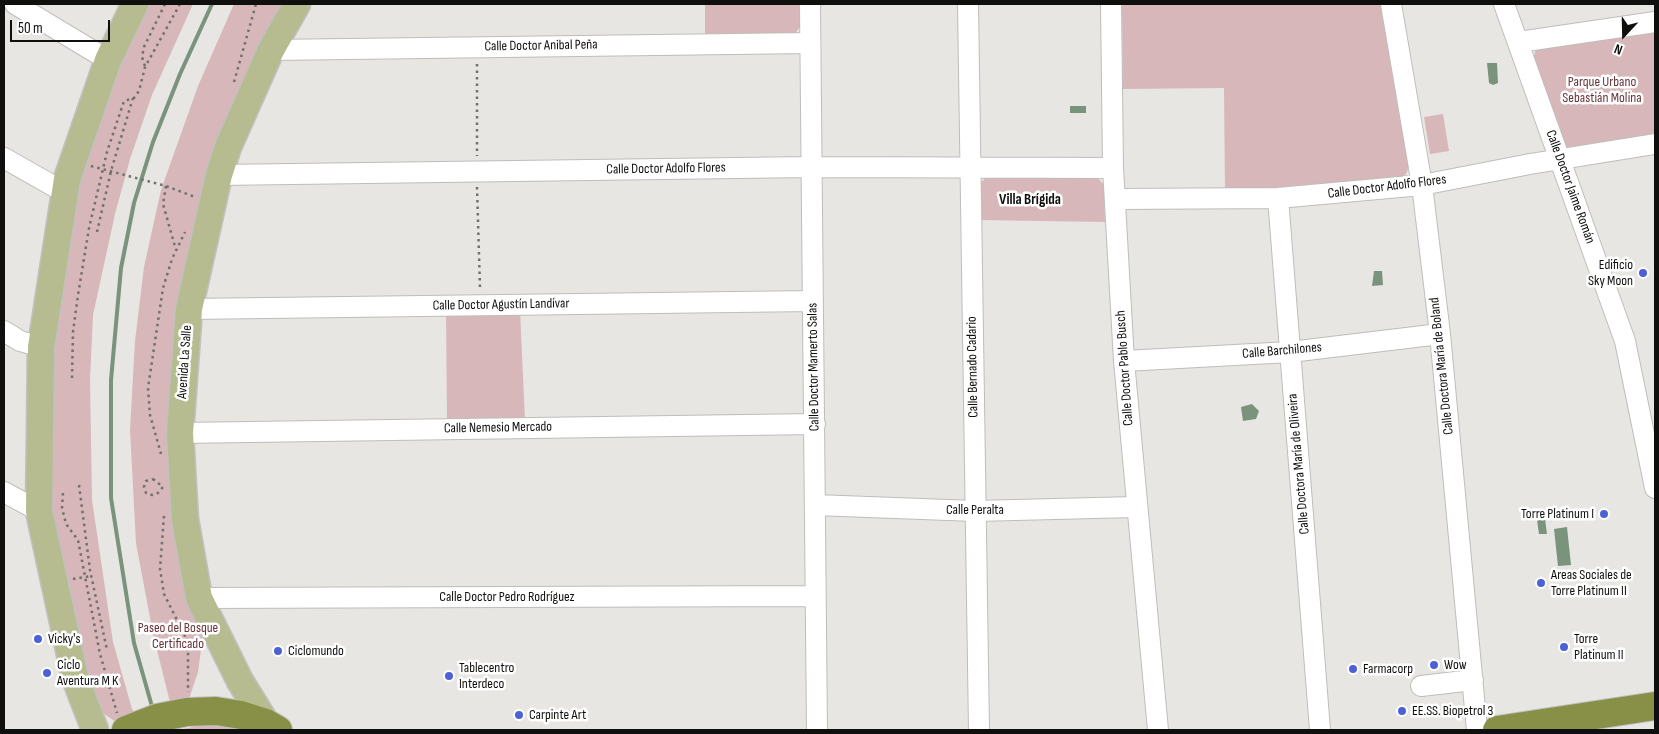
<!DOCTYPE html>
<meta charset="utf-8">
<style>
body{margin:0}
#map{position:relative;width:1659px;height:734px;overflow:hidden;background:#e8e6e3;font-family:"Sofia Sans Condensed",sans-serif}
canvas{display:block}
.frame{position:absolute;inset:0;border:5px solid #0f0f0d;pointer-events:none}
.north{position:absolute;left:1599px;top:10px;width:50px;height:50px;-webkit-text-stroke:4px #fff;paint-order:stroke;rotate:201deg;font-size:14px;font-weight:700;line-height:20px;text-align:center;color:#0f0f0d}
.north::after{content:'';display:block;margin:auto;width:18px;height:22px;background:#0f0f0d;clip-path:polygon(50% 0,100% 100%,50% 72%,0 100%)}
.scale{position:absolute;left:10px;top:20px;width:100px;height:22px;box-sizing:border-box;border:2px solid #0f0f0d;border-top:0;padding-left:6px;font-size:15px;line-height:18px;white-space:nowrap;color:#0f0f0d;-webkit-text-stroke:4px #fff;paint-order:stroke}
</style>
<div id="map">
<canvas width="1659" height="734"></canvas>
<div class="frame"></div>
<div class="north">N</div>
<div class="scale">50 m</div>
</div>
<script>
const context = document.querySelector('canvas').getContext('2d');
context.lineJoin = 'round';
function paint(path, color) { context.fillStyle = color; context.fill(path, 'evenodd'); }
const shape = rows => new Path2D(rows.map(r => 'M' + r).join(''));
function stroke(path, color, width, dash) { context.strokeStyle = color; context.lineWidth = width; context.lineCap = dash ? 'butt' : 'round'; context.setLineDash(dash || []); context.stroke(path); }
function write(font, color, halo, rows, align = 'center') {
  context.font = font + ' "Sofia Sans Condensed",sans-serif'; context.lineWidth = 5; context.setLineDash([]); context.textBaseline = 'middle'; context.strokeStyle = halo; context.fillStyle = color; for (const [text, x, y, turn = 0] of rows) {
    context.save(); context.translate(x, y); context.rotate((+turn || 0) * Math.PI / 180); context.textAlign = isNaN(turn) ? turn : align; if (halo) context.strokeText(text, 0, 0); context.fillText(text, 0, 0); context.restore();
  }
}
paint(shape([
 [141,4,193,4,152,95,130,159,115,214,93,315,90,380,92,500,113,642,132,709,138,719,119,724,97,709,90,701,52,516,50,471,54,310,83,164],
 [234,4,285,4,176,344,203,634,198,672,189,699,171,706,153,634,136,543,130,430,135,341,144,267,161,190,198,86],
 [705,4,803,4,803,23,793,36,705,37],
 [1122,4,1382,4,1409,167,1406,174,1400,180,1225,191,1224,88,1123,89],
 [1655,27,1655,138,1571,151,1565,146,1534,56,1536,49],
 [1443,114,1449,151,1430,154,1424,117],
 [988,175,1095,175,1104,185,1105,222,978,220,977,187],
 [446,309,520,310,525,421,447,423],
 [202,725,221,725,247,730,179,730]
]), '#d7b7b9');
paint(shape([
 [1487,63,1497,63,1498,83,1493,85,1489,83],
 [1070,106,1086,106,1086,113,1070,113],
 [1374,271,1382,271,1383,285,1372,286],
 [1252,404,1259,411,1256,419,1243,421,1241,407],
 [1545,519,1547,534,1539,534,1537,520],
 [1567,527,1571,565,1558,566,1554,529]
]), '#7a937d');
stroke(shape([
 [153,710,134,643,111,498,111,380,121,268,134,203,153,142,180,74,212,4]
]), '#7a937d', 4);
const minor = shape([
 [15,4,108,60],
 [810,4,817,730],
 [968,4,979,730],
 [1111,4,1113,168,1124,361,1158,730],
 [1391,4,1422,185,1440,334,1477,730],
 [1504,4,1625,341,1655,488],
 [1519,42,1655,22],
 [271,50,810,43],
 [4,158,64,192],
 [219,175,811,167,1113,168],
 [1278,198,1320,730],
 [1116,199,1278,198,1422,185,1530,164,1655,144],
 [189,309,813,301],
 [4,331,20,341,41,347],
 [1124,361,1290,352,1440,334],
 [180,433,815,424],
 [4,492,39,511],
 [815,505,975,511,1135,507],
 [199,598,815,596],
 [1421,686,1473,680]
]);
const major = shape([
 [266,723,240,681,199,598,185,519,180,433,189,309,219,175,228,147,271,50,297,4],
 [95,730,75,678,39,511,41,347,67,179,108,60,135,4]
]);
const highway = shape([
 [126,730,157,718,187,712,216,711,241,715,266,723,278,730],
 [1497,730,1655,706]
]);
stroke(minor, '#bfbdba', 22);
stroke(major, '#c1c1c0', 29);
stroke(highway, '#c1c1c0', 30);
stroke(shape([
 [477,64,477,156],
 [145,66,142,57,144,47,165,4],
 [234,82,256,4],
 [91,166,166,186,195,197],
 [166,186,163,204,176,250],
 [477,187,480,288],
 [97,232,111,171,133,98],
 [72,378,73,332,78,295,89,228,107,152,124,101,134,98,139,91,145,67,180,4],
 [161,454,150,415,148,388,163,288,172,259,185,232],
 [153,479,163,487,158,493,152,495,146,493,144,487,146,481,153,479],
 [79,485,90,570,107,650],
 [63,493,62,508,66,524,78,540,100,654,117,713],
 [164,516,160,569,164,594,188,642,188,692],
 [73,579,91,576]
]), '#71706e', 2.5, [2.5, 4]);
stroke(minor, '#fff', 20);
stroke(major, '#b7bc90', 26);
stroke(highway, '#879046', 28);
for (const [x, y, r, color] of [
 [1643,273,5,"#4d61d6"],
 [1604,514,5,"#4d61d6"],
 [1541,583,5,"#4d61d6"],
 [38,639,5,"#4d61d6"],
 [1564,647,5,"#4d61d6"],
 [278,651,5,"#4d61d6"],
 [1434,665,5,"#4d61d6"],
 [1353,669,5,"#4d61d6"],
 [47,673,5,"#4d61d6"],
 [449,676,5,"#4d61d6"],
 [1402,711,5,"#4d61d6"],
 [519,715,5,"#4d61d6"]
]) { const dot = new Path2D(); dot.arc(x, y, r, 0, 2 * Math.PI); context.fillStyle = color; context.fill(dot); stroke(dot, '#fff', 2); }
write('14px', '#0f0f0d', '#fff', [
 ["Calle Doctor Anibal Peña",541,46,-1],
 ["Calle Doctor Adolfo Flores",666,169,-1],
 ["Calle Doctor Adolfo Flores",1387,187,-7],
 ["Calle Doctor Jaime Román",1570,187,70],
 ["Calle Doctor Agustín Landívar",501,305,-1],
 ["Calle Barchilones",1282,351,-5],
 ["Avenida La Salle",185,362,-86],
 ["Calle Doctora María de Boland",1442,366,-96],
 ["Calle Doctor Mamerto Salas",814,367,-91],
 ["Calle Bernado Cadario",973,367,-91],
 ["Calle Doctor Pablo Busch",1125,368,-94],
 ["Calle Nemesio Mercado",498,428,-1],
 ["Calle Doctora María de Oliveira",1299,464,-95],
 ["Calle Peralta",975,510],
 ["Calle Doctor Pedro Rodríguez",507,597]
]);
write('14px', '#653339', '#fff', [
 ["Parque Urbano",1602,82],
 ["Sebastián Molina",1602,98],
 ["Paseo del Bosque",178,628],
 ["Certificado",178,644]
]);
write('14px', '#0f0f0d', '#fff', [
 ["Edificio",1633,265,"right"],
 ["Sky Moon",1633,281,"right"],
 ["Torre Platinum I",1594,514,"right"],
 ["Areas Sociales de",1551,575],
 ["Torre Platinum II",1551,591],
 ["Vicky's",48,639],
 ["Torre",1574,639],
 ["Platinum II",1574,655],
 ["Ciclomundo",288,651],
 ["Ciclo",57,665],
 ["Aventura M K",57,681],
 ["Wow",1444,665],
 ["Tablecentro",459,668],
 ["Interdeco",459,684],
 ["Farmacorp",1363,669],
 ["EE.SS. Biopetrol 3",1412,711],
 ["Carpinte Art",529,715]
], 'left');
write('bold 15px', '#0f0f0d', '#fff', [
 ["Villa Brígida",1030,200]
]);
</script>
